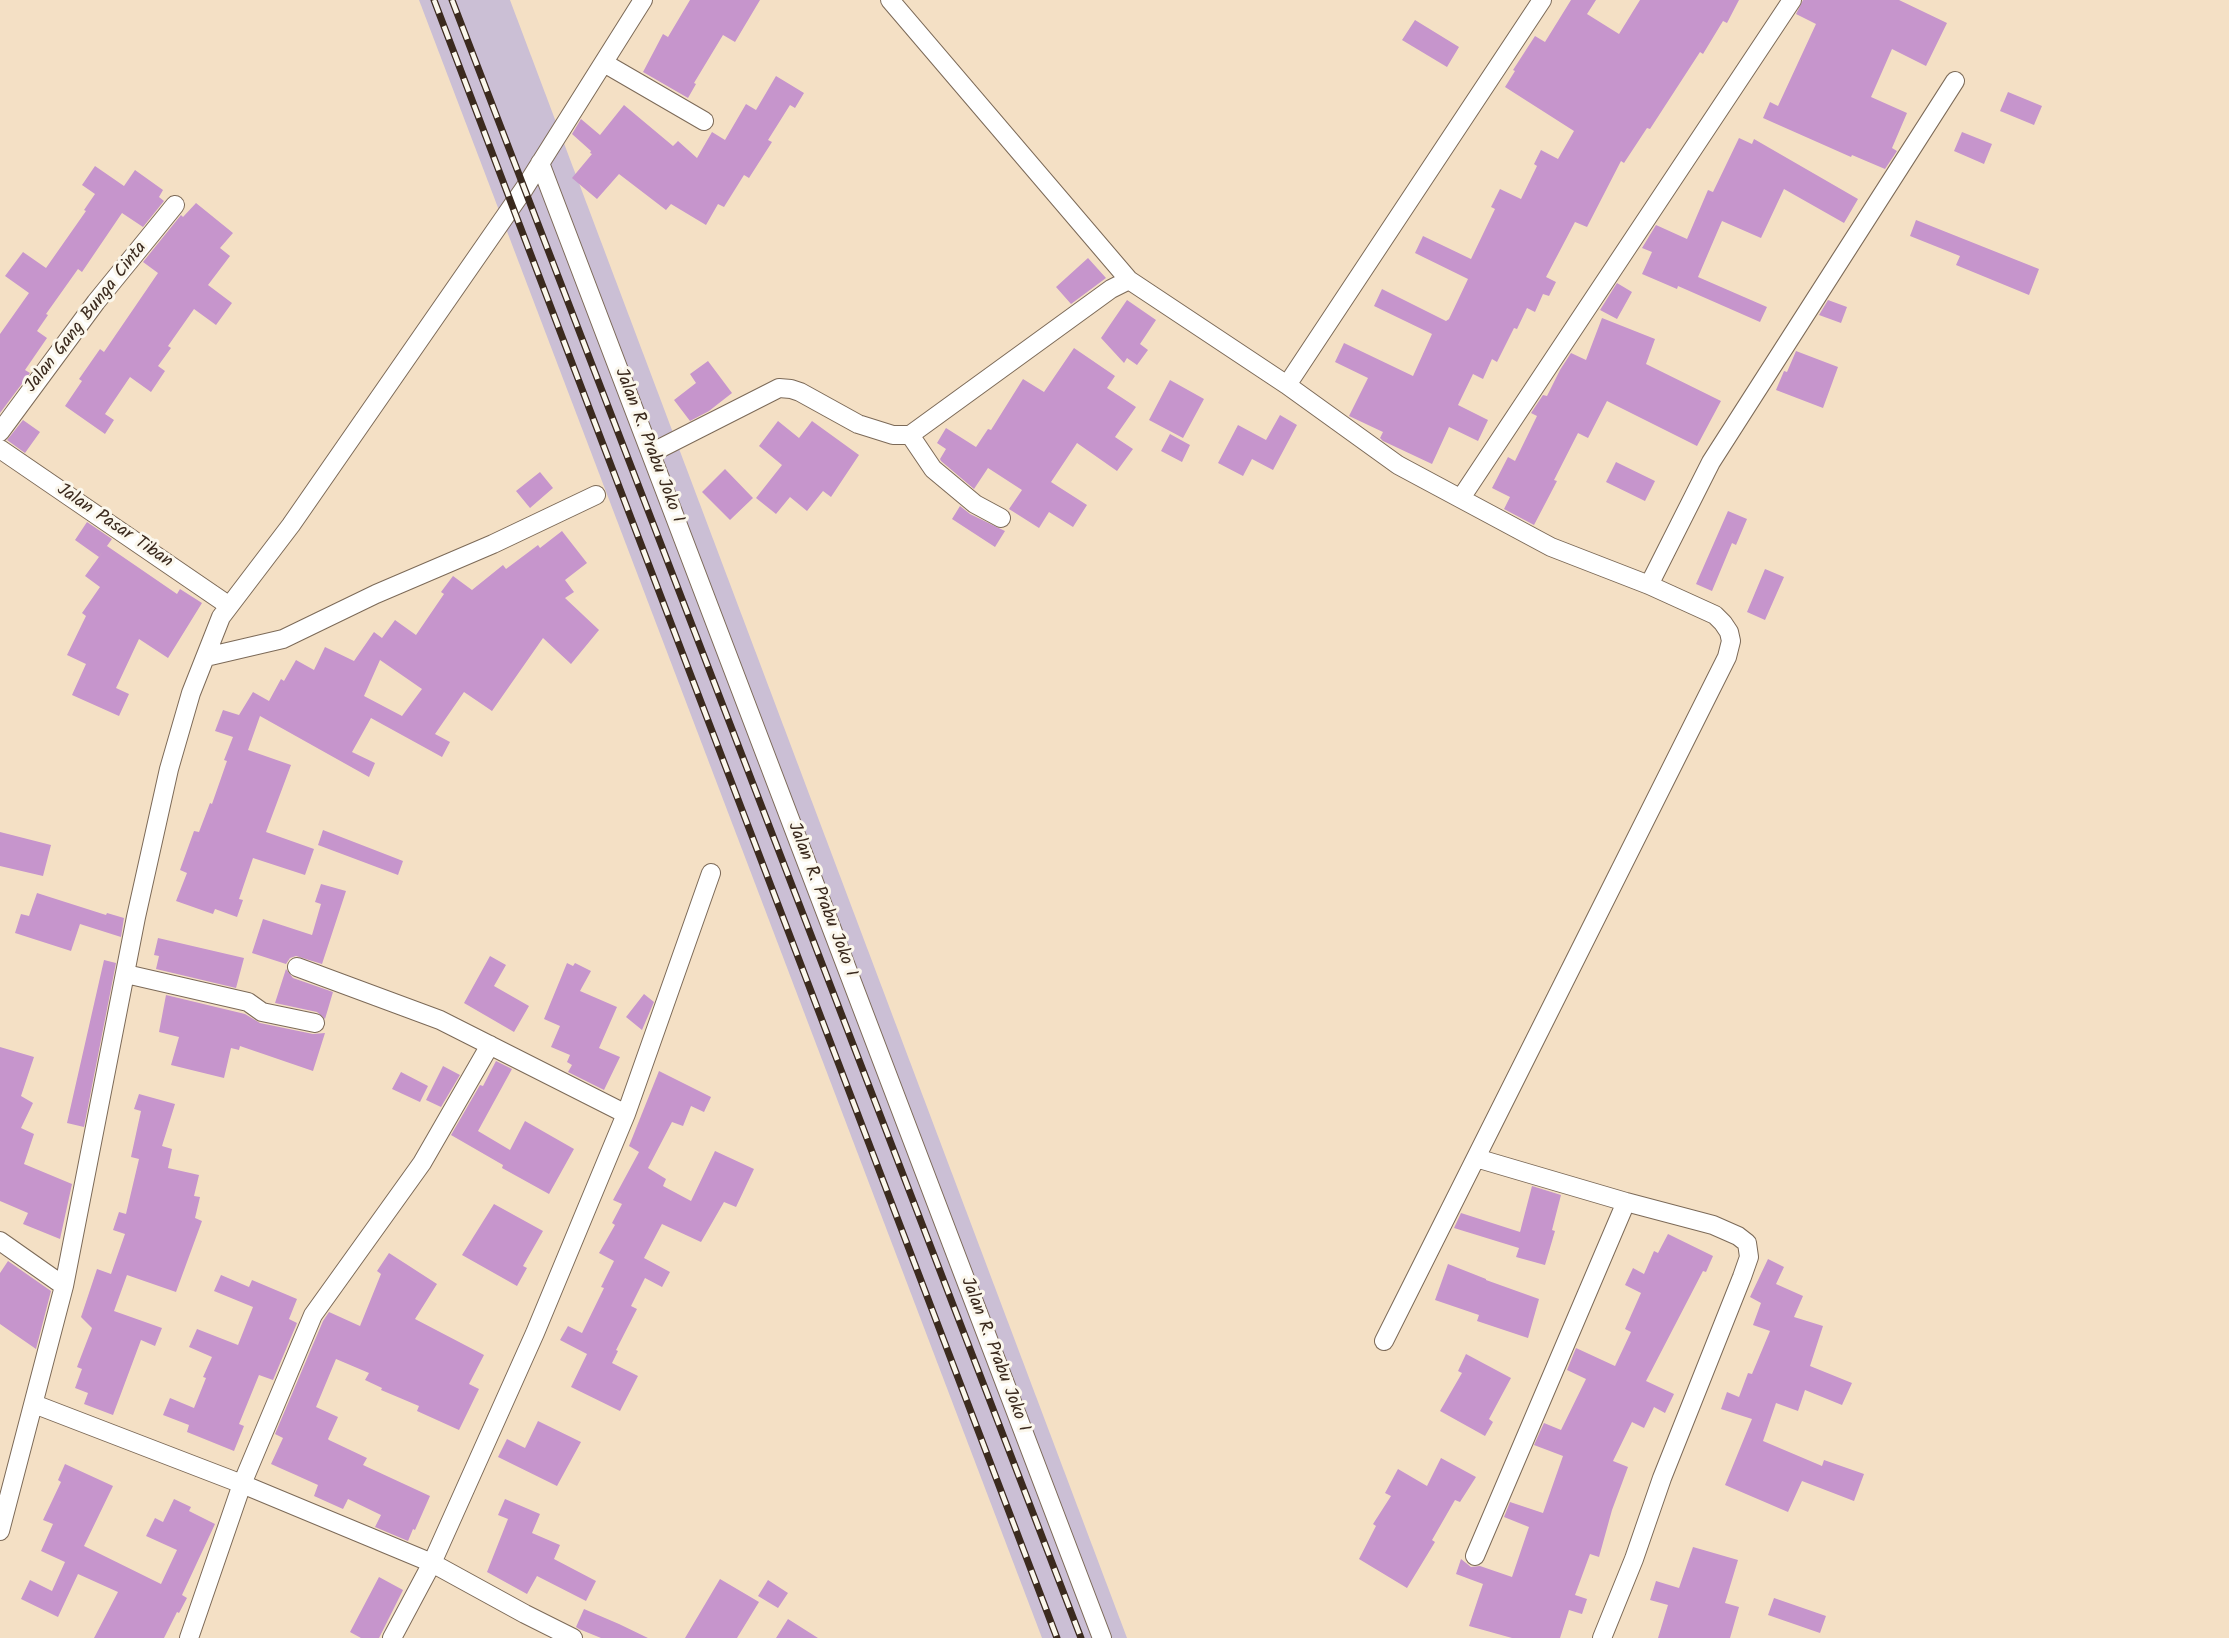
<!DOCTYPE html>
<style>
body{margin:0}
canvas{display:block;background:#f4e0c5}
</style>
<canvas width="2229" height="1638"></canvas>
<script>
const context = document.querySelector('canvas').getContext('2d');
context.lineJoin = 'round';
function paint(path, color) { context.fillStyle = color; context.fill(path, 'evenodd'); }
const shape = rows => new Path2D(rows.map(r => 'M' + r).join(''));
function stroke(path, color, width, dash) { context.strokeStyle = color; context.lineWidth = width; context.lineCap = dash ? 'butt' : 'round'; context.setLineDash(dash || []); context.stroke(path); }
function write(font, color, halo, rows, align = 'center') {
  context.font = font + ' Kalam,sans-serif'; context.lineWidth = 6; context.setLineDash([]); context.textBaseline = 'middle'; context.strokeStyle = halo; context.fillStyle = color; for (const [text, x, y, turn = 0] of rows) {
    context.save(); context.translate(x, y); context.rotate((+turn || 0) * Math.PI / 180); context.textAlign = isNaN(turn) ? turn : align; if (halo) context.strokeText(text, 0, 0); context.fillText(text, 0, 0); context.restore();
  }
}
paint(shape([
 [419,0,510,0,1127,1638,1042,1638]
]), '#cbbfd5');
paint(shape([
 [690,0,760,0,735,42,723,35,694,83,696,84,688,98,643,72,663,34,668,37],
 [1571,0,1596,0,1587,14,1619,34,1640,0,1739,0,1727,23,1723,21,1703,54,1700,52,1650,129,1647,128,1624,163,1621,161,1587,227,1575,222,1546,277,1556,282,1549,296,1543,294,1535,312,1527,308,1517,329,1514,328,1497,362,1492,359,1483,379,1473,374,1458,405,1488,420,1478,441,1449,427,1432,464,1383,441,1380,438,1383,432,1349,416,1368,378,1335,362,1344,343,1413,376,1432,334,1374,306,1382,289,1446,321,1449,319,1468,279,1415,253,1423,236,1471,259,1495,209,1491,207,1500,189,1521,199,1537,166,1534,164,1541,150,1558,159,1574,131,1505,87,1515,71,1513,70,1535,36,1545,42],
 [1803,0,1899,0,1947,23,1926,66,1892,49,1871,97,1907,113,1892,148,1897,151,1885,169,1852,155,1851,157,1763,118,1770,102,1778,106,1816,24,1796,14],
 [1415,20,1459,47,1447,67,1402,40],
 [776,76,804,93,795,108,790,105,768,140,772,142,749,178,744,175,724,207,718,204,706,225,671,204,666,210,619,174,597,199,572,178,592,154,590,153,591,151,572,134,581,119,600,135,624,105,673,146,678,141,697,158,712,132,725,140,746,104,756,110],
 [2008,92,2042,106,2034,125,2000,111],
 [1962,132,1992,144,1984,164,1954,151],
 [1739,138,1752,144,1754,139,1858,199,1844,223,1784,189,1761,238,1722,221,1698,277,1767,307,1760,322,1678,286,1677,289,1642,274,1652,252,1642,248,1656,225,1687,239,1708,190,1713,192],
 [95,166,124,186,135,170,163,190,159,197,164,201,143,227,122,213,82,272,78,269,46,314,48,315,37,331,47,338,25,370,30,373,0,413,0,334,29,293,5,276,23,252,46,268,86,211,84,210,95,194,82,185],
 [196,203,233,233,220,248,230,256,208,285,232,303,216,325,194,309,168,346,171,348,158,366,165,371,151,392,130,377,105,414,114,420,105,434,65,406,82,381,79,379,100,349,104,352,158,273,143,262,181,215,183,217],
 [1916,220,2039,269,2029,295,1956,265,1960,256,1910,236],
 [1088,258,1106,278,1071,304,1056,287],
 [1617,283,1632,292,1617,319,1600,310],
 [1127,300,1156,320,1140,344,1148,350,1137,365,1127,358,1124,363,1101,338],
 [1828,300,1847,307,1841,323,1819,315],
 [1602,318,1655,339,1646,364,1721,401,1697,446,1607,401,1588,438,1578,433,1554,480,1557,481,1534,525,1504,509,1510,497,1492,488,1508,457,1515,461,1537,416,1531,413,1543,395,1547,396,1560,370,1571,353,1586,360],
 [1074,348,1115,376,1107,388,1136,407,1115,437,1133,449,1117,471,1077,443,1051,482,1087,505,1073,527,1049,512,1039,528,1009,509,1022,490,988,468,974,489,941,461,940,459,946,449,937,443,946,428,976,447,988,429,991,430,1023,379,1044,392],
 [1796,351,1838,367,1823,408,1776,390,1784,371,1787,372],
 [708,361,732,393,709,411,690,421,674,400,696,383,690,374],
 [1170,380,1204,399,1183,438,1149,420],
 [1280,415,1297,425,1273,470,1252,459,1243,476,1218,463,1238,425,1266,440],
 [23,420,40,432,25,453,7,440],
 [778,421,799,438,812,421,859,455,831,497,823,491,807,511,790,497,776,514,756,498,782,465,759,446],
 [1170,434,1190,445,1182,462,1161,451],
 [1616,462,1655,481,1645,501,1606,482],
 [725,469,753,498,730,520,702,492],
 [540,472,553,488,530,508,516,491],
 [960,506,970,514,1005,531,995,547,952,519],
 [1728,511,1747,519,1736,545,1732,543,1712,591,1696,584],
 [87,522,112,539,99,557,75,540],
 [562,531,587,563,565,580,574,592,565,598,599,630,571,664,543,638,492,711,464,692,435,734,450,742,442,757,371,718,352,752,375,763,369,777,260,716,248,750,291,765,266,832,314,849,305,875,253,858,239,899,243,900,237,917,215,909,213,914,176,901,187,873,180,870,194,831,199,832,210,803,212,804,227,761,224,760,233,737,215,731,223,710,239,715,253,692,269,701,281,679,284,681,296,660,314,670,325,647,354,661,374,632,382,638,395,620,416,635,444,594,441,592,453,576,472,590,503,565,506,569,538,545,540,548],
 [380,660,422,689,402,716,364,696],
 [107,546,177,594,180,589,202,603,168,658,139,639,116,688,129,694,119,716,72,695,86,664,67,655,86,616,82,613,100,587,85,576],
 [1765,569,1784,577,1765,620,1747,612],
 [323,830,403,861,398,875,318,845],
 [0,832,51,845,43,876,0,866],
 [321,884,346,891,322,964,296,956,290,958,286,964,252,953,263,919,312,935,321,904,315,902],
 [37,893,106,915,107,913,124,918,121,937,80,924,71,951,15,933,21,914,29,916],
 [158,938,244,958,236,988,156,969,159,956,154,955],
 [490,956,506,965,494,986,529,1006,514,1032,464,1003],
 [104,960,116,963,84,1127,67,1123],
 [567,963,573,966,575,963,591,971,580,991,617,1007,599,1048,620,1057,604,1090,568,1072,572,1065,567,1062,570,1055,551,1047,560,1026,544,1019],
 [286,969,293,978,333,992,325,1019,317,1012,275,1003],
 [644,994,654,1002,642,1030,626,1017],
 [166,995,245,1014,260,1023,313,1034,325,1033,313,1071,240,1046,239,1050,231,1048,224,1078,171,1065,179,1037,159,1032],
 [0,1047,34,1057,21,1096,33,1103,21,1128,34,1134,24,1164,72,1184,60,1239,23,1224,28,1213,0,1201],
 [496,1061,512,1069,478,1131,510,1150,525,1121,574,1149,549,1194,502,1168,503,1165,451,1135,480,1085,483,1086],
 [443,1066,460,1075,441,1107,426,1100],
 [659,1071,711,1097,704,1112,691,1106,683,1126,672,1122,648,1168,666,1179,663,1186,691,1201,715,1151,754,1169,736,1207,724,1202,701,1242,662,1224,644,1258,670,1272,662,1287,645,1278,631,1306,637,1309,616,1350,618,1351,612,1363,638,1376,620,1411,571,1387,587,1354,560,1340,568,1326,582,1333,604,1288,601,1287,614,1261,599,1253,615,1225,612,1223,622,1204,613,1200,639,1152,629,1146],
 [401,1072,428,1086,420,1102,392,1089],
 [139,1094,175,1104,162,1146,172,1149,168,1168,199,1175,194,1196,200,1197,195,1218,202,1221,176,1292,127,1275,114,1311,162,1328,155,1346,141,1340,113,1415,84,1404,88,1393,75,1388,82,1369,77,1367,92,1328,81,1317,97,1269,111,1274,125,1234,113,1230,119,1212,126,1214,139,1159,131,1157,141,1111,134,1109],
 [1532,1186,1561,1195,1552,1230,1555,1231,1545,1265,1516,1257,1519,1248,1454,1228,1461,1213,1520,1232],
 [494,1204,543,1231,523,1266,527,1268,517,1286,462,1255],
 [1668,1234,1713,1256,1706,1272,1703,1271,1646,1381,1674,1394,1665,1413,1654,1407,1644,1428,1632,1422,1613,1461,1628,1467,1612,1510,1599,1557,1590,1554,1575,1595,1587,1599,1582,1614,1569,1610,1560,1638,1512,1638,1469,1626,1483,1584,1456,1574,1461,1559,1471,1567,1480,1566,1512,1577,1529,1527,1504,1517,1510,1502,1543,1513,1563,1456,1534,1445,1544,1423,1561,1430,1586,1379,1567,1370,1576,1348,1615,1366,1631,1332,1625,1329,1641,1293,1625,1285,1633,1268,1644,1274,1654,1251,1658,1253],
 [389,1253,437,1284,415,1319,484,1355,469,1384,479,1389,459,1430,417,1411,419,1406,381,1390,382,1388,365,1380,369,1373,336,1359,316,1407,338,1417,328,1439,329,1440,367,1458,363,1465,430,1496,415,1530,413,1529,408,1541,375,1527,381,1515,348,1499,343,1509,314,1496,318,1485,271,1464,283,1438,275,1434,323,1321,329,1312,360,1326,381,1274,377,1271],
 [1768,1259,1784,1267,1776,1284,1803,1296,1794,1317,1823,1326,1810,1366,1852,1383,1842,1405,1805,1390,1798,1411,1776,1403,1763,1441,1822,1466,1824,1460,1864,1474,1854,1501,1802,1481,1788,1512,1725,1485,1752,1419,1721,1409,1727,1392,1739,1397,1748,1373,1752,1374,1770,1331,1753,1325,1761,1303,1750,1297],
 [8,1261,51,1291,36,1349,0,1324,0,1273],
 [1448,1264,1486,1279,1486,1280,1539,1299,1528,1338,1477,1321,1479,1315,1435,1300],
 [221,1275,249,1287,252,1280,297,1299,289,1319,297,1323,273,1380,259,1375,239,1424,244,1426,234,1451,187,1432,189,1425,163,1415,170,1398,194,1408,206,1378,203,1377,212,1357,189,1347,197,1329,238,1345,253,1307,214,1291],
 [1466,1354,1511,1378,1489,1419,1493,1422,1485,1436,1440,1411,1462,1373,1458,1371],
 [538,1421,581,1442,557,1486,498,1457,507,1439,525,1448],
 [1441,1458,1476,1477,1460,1502,1455,1500,1432,1540,1435,1542,1407,1588,1359,1559,1376,1526,1373,1524,1391,1496,1385,1493,1398,1469,1427,1486],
 [65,1464,113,1486,84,1546,161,1584,177,1550,146,1536,155,1518,163,1522,174,1499,191,1507,189,1511,215,1524,182,1595,187,1598,179,1613,177,1612,164,1638,94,1638,118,1592,78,1574,58,1617,21,1599,30,1580,52,1591,65,1562,41,1551,53,1524,43,1520,61,1482,58,1480],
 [505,1499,540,1514,532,1533,560,1545,554,1559,596,1581,586,1601,537,1576,527,1594,487,1572,508,1519,498,1515],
 [1693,1547,1738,1560,1725,1603,1739,1607,1730,1638,1658,1638,1668,1605,1650,1600,1656,1581,1679,1588],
 [379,1577,403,1590,379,1638,361,1638,350,1632],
 [720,1579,759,1602,737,1638,685,1638],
 [768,1580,788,1593,778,1608,758,1596],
 [1774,1598,1826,1616,1820,1633,1768,1615],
 [584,1609,619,1624,648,1638,601,1638,579,1629,576,1627],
 [788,1619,818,1638,776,1638]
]), '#c695cc');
const street = shape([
 [890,0,1129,280],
 [604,63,704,121],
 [540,163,1102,1638],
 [1287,385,1542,0],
 [0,432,96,302,175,205],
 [910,435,933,469,975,504,1001,518],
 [0,449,228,605],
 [651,453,779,388,791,389,800,392,858,424,893,435,910,435,1111,289,1129,280,1287,385,1398,465,1551,547,1649,585,1715,615,1723,623,1729,632,1731,641,1727,657,1384,1341],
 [1461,498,1792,0],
 [1649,585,1711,462,1955,81],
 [206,657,283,639,376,594,493,544,596,495],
 [297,967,440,1020,626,1114],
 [126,974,248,1002,262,1012,315,1023],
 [1476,1158,1626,1202,1713,1225,1738,1236,1747,1243,1749,1257,1742,1277,1662,1478,1634,1559,1602,1638],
 [0,1241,64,1286],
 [34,1404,242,1484,432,1563,525,1614,573,1638],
 [0,1531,64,1286,136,917,169,769,191,693,221,617,291,525,524,189,643,0],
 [1475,1556,1626,1202],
 [189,1638,242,1484,313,1315,422,1163,490,1045],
 [392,1638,432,1563,535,1333,626,1114,711,873]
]);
stroke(street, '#7c6a58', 20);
stroke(street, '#fff', 18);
const rail = shape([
 [434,0,1057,1638],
 [452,0,1081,1638]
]);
stroke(rail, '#3b2a1e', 7);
stroke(rail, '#fbf7ec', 4.5, [14]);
write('18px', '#3b2a1e', '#fbf7ec', [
 ["Jalan Gang Bunga Cinta",87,318,-52],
 ["Jalan R. Prabu Joko I",648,446,69],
 ["Jalan Pasar Tiban",114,527,34],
 ["Jalan R. Prabu Joko I",821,900,69],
 ["Jalan R. Prabu Joko I",994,1355,69]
]);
</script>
